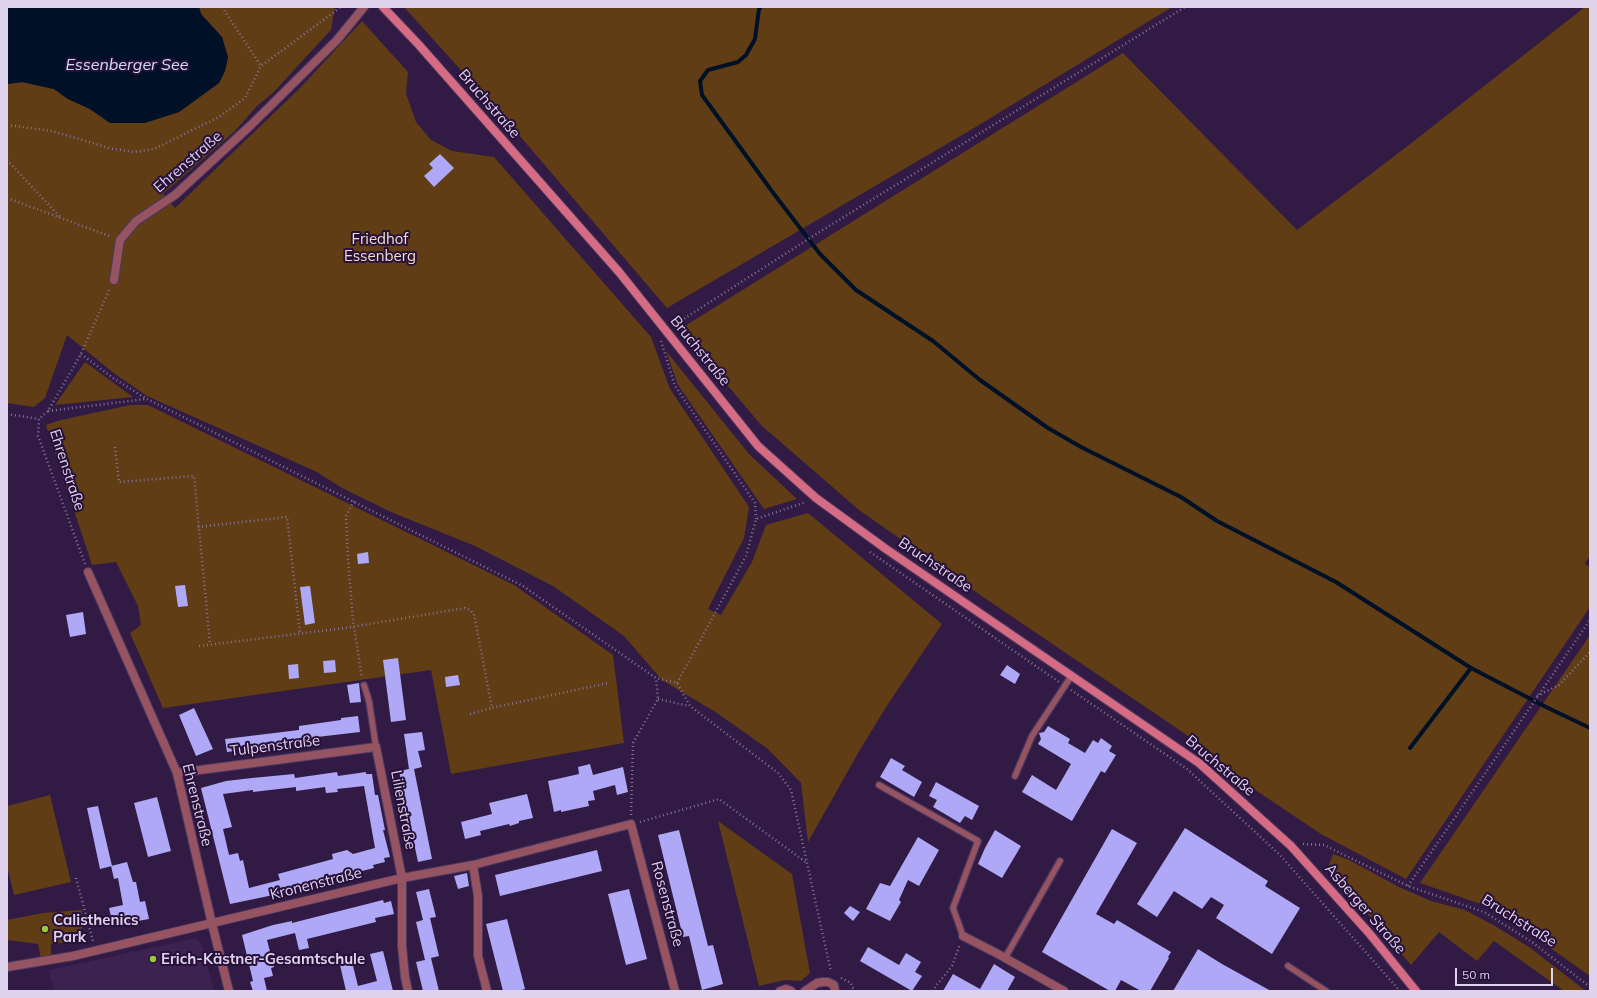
<!DOCTYPE html>
<meta charset="utf-8">
<style>
body{margin:0}
#map{position:relative;width:1597px;height:998px;overflow:hidden;background:#311b44;font-family:Mulish,sans-serif}
canvas{display:block}
.frame{position:absolute;inset:0;border:8px solid #ded2ec;pointer-events:none}
.scale{position:absolute;left:1455px;top:968px;width:98px;height:18px;box-sizing:border-box;border:2px solid #ded2ec;border-top:0;padding-left:5px;font-size:12px;line-height:14px;white-space:nowrap;color:#ded2ec;-webkit-text-stroke:3px #271039;paint-order:stroke}
</style>
<div id="map">
<canvas width="1597" height="998"></canvas>
<div class="frame"></div>
<div class="scale">50 m</div>
</div>
<script>
const context = document.querySelector('canvas').getContext('2d');
context.lineJoin = 'round';
function paint(path, color) { context.fillStyle = color; context.fill(path, 'evenodd'); }
const shape = rows => new Path2D(rows.map(r => 'M' + r).join(''));
function stroke(path, color, width, dash) { context.strokeStyle = color; context.lineWidth = width; context.lineCap = dash ? 'butt' : 'round'; context.setLineDash(dash || []); context.stroke(path); }
function write(font, color, halo, rows, align = 'center') {
  context.font = font + ' Mulish,sans-serif'; context.lineWidth = 4; context.setLineDash([]); context.textBaseline = 'middle'; context.strokeStyle = halo; context.fillStyle = color; for (const [text, x, y, turn = 0] of rows) {
    context.save(); context.translate(x, y); context.rotate((+turn || 0) * Math.PI / 180); context.textAlign = isNaN(turn) ? turn : align; if (halo) context.strokeText(text, 0, 0); context.fillText(text, 0, 0); context.restore();
  }
}
paint(shape([
 [196,938,203,948,214,991,54,991,49,970]
]), '#3b2251');
paint(shape([
 [199,7,335,7,331,30,304,59,274,92,257,106,235,131,163,194,175,208,300,88,362,21,408,72,406,94,416,122,431,140,452,151,494,157,651,337,670,389,749,507,744,538,708,609,721,615,752,562,766,525,808,513,942,624,888,704,861,748,808,842,801,783,768,749,717,713,662,680,624,636,553,586,475,546,391,512,342,488,317,472,147,396,115,374,67,335,45,398,34,407,7,403,7,84,22,82,54,89,68,99,90,109,110,123,179,112,219,83,225,71,228,57,222,37,201,14],
 [404,7,1172,7,974,128,667,308,513,128],
 [1585,7,1590,7,1590,555,1585,564,1590,567,1590,607,1406,879,1321,834,1242,781,1206,748,989,601,859,510,761,425,680,329,1123,53,1297,230,1405,148],
 [666,351,749,454,797,499,764,509,678,385],
 [85,362,133,397,55,405],
 [130,405,148,405,514,585,613,655,624,743,451,774,431,670,163,708,130,633,141,625,138,606,116,562,92,565,46,425,57,421],
 [1590,635,1590,976,1495,909,1420,883],
 [50,795,71,882,14,895,7,866,7,806],
 [718,821,792,874,810,973,801,981,784,980,759,986],
 [1333,854,1349,860,1399,887,1431,901,1465,910,1495,926,1529,947,1586,991,1564,991,1494,941,1477,961,1439,932,1411,965,1328,867],
 [82,910,82,941,51,944,51,957,41,959,38,944,7,940,7,920,43,913]
]), '#603d14');
paint(shape([
 [7,7,199,7,201,14,222,37,228,57,225,71,219,83,179,112,145,123,110,123,90,109,68,99,54,89,22,82,7,84]
]), '#001127');
stroke(shape([
 [761,7,759,9,755,39,746,55,738,62,708,70,700,81,702,95,774,194,820,254,856,290,933,341,980,380,1048,428,1081,447,1181,497,1217,521,1336,582,1471,668,1548,708,1590,728],
 [1410,748,1471,668]
]), '#001127', 4);
paint(shape([
 [440,154,454,168,434,187,424,176,433,168,429,164],
 [368,552,369,563,358,564,357,554],
 [185,585,188,606,178,607,175,586],
 [310,586,315,623,305,625,300,587],
 [83,612,86,634,70,637,66,615],
 [398,658,406,720,391,722,383,660],
 [335,660,336,672,324,673,323,661],
 [298,664,299,678,289,679,288,665],
 [1007,665,1020,674,1015,684,1000,675],
 [458,675,460,685,446,687,445,677],
 [359,683,361,702,350,703,347,685],
 [194,708,213,749,196,756,179,715],
 [358,716,360,732,300,739,301,743,227,752,225,739,299,730,299,726,341,720,341,718],
 [1048,726,1070,739,1068,743,1085,753,1093,740,1098,743,1101,738,1112,746,1109,751,1116,755,1105,773,1101,771,1072,821,1022,792,1032,775,1056,790,1071,764,1038,744,1041,739,1039,733,1044,732],
 [422,732,425,750,418,751,422,767,414,769,432,859,418,862,399,771,409,769,404,734],
 [891,758,905,766,902,770,922,782,914,797,880,777],
 [590,764,593,775,623,767,628,792,617,795,615,785,593,791,595,800,588,801,589,806,561,812,561,810,554,812,548,781,579,774,578,767],
 [337,772,338,776,366,772,366,774,372,774,375,795,378,795,385,830,383,830,390,857,384,858,385,862,373,865,374,868,282,891,283,893,230,904,201,788,226,781,252,778,294,774,295,778],
 [364,786,375,848,353,854,347,850,332,854,333,859,278,874,280,880,249,888,243,860,240,861,238,853,229,855,223,829,232,827,223,794,253,790,253,792,296,787,296,791,325,787,326,793,338,792,337,789],
 [936,782,979,806,972,820,965,816,960,823,933,807,937,800,929,796],
 [527,794,533,818,519,821,519,823,510,826,509,824,480,831,481,835,465,839,461,822,492,814,489,803],
 [157,797,171,851,148,857,134,803],
 [98,806,112,866,100,869,87,808],
 [1185,828,1268,881,1265,886,1300,908,1272,954,1216,918,1224,905,1211,897,1202,909,1174,891,1157,917,1137,904],
 [1112,829,1137,843,1096,914,1114,924,1117,920,1171,952,1168,957,1169,958,1150,991,1141,991,1121,980,1115,991,1110,991,1042,952],
 [679,830,708,946,713,945,723,984,702,990,689,936,683,937,658,835],
 [995,830,1021,846,1002,878,978,864,985,848],
 [918,837,939,850,919,886,908,880,899,900,901,902,890,921,866,909,880,883,890,886],
 [597,850,602,871,500,896,495,875],
 [127,862,133,882,136,882,140,902,145,901,149,919,121,924,120,918,112,920,109,908,123,905,118,878,114,879,111,866],
 [467,873,469,886,458,889,454,876],
 [429,889,436,917,430,918,439,956,431,958,439,991,423,991,416,962,425,960,416,922,430,918,423,920,416,892],
 [629,889,647,959,626,965,608,894],
 [383,900,384,903,391,901,394,914,375,918,376,922,307,939,309,948,299,950,295,933,267,940,274,967,271,968,273,976,264,978,267,991,253,991,250,982,253,981,242,935,273,925,292,921,292,923],
 [850,906,860,912,853,921,844,913],
 [507,919,525,989,518,991,503,991,486,924],
 [868,947,899,965,906,953,921,962,915,972,922,976,912,991,860,961],
 [1198,949,1222,964,1271,991,1173,991],
 [383,951,393,991,346,991,340,965,352,962,358,986,377,981,370,954],
 [994,964,1015,977,1007,991,943,991,953,974,980,989]
]), '#aea8f6');
const lane = shape([
 [364,685,369,701,376,747],
 [1015,776,1032,736,1072,675],
 [879,785,978,841,953,908,963,936],
 [1005,958,1060,861],
 [1288,966,1326,991]
]);
const street = shape([
 [114,280,120,240,136,221,175,195,251,125,337,40,364,7],
 [88,572,177,773,212,924,229,991],
 [177,773,376,747,402,878,402,946,405,977,408,991],
 [473,865,478,896,478,956,487,991],
 [963,936,998,954,1064,991],
 [7,967,73,956,402,878,473,865,631,824,675,991],
 [780,991,786,989,791,991],
 [805,991,817,983,823,982,828,982,834,985,835,991]
]);
const secondary = shape([
 [383,7,419,45,619,272,758,446,816,498,886,549,1199,763,1291,846,1369,933,1416,991]
]);
stroke(lane, '#4d385f', 8);
stroke(street, '#4d385f', 10);
stroke(secondary, '#4d385f', 10);
stroke(shape([
 [222,7,261,66],
 [7,125,52,131,109,148,134,152,154,149,219,117,245,98,261,66,341,7],
 [7,160,60,217],
 [7,198,112,237],
 [674,325,821,231,1185,7],
 [661,341,675,386,755,503,756,519],
 [81,354,113,378,147,399,523,586,656,678,677,683,690,706,778,773,791,790,831,972],
 [48,411,146,399],
 [7,414,39,419],
 [115,447,119,482,194,476,210,644],
 [354,501,346,516,348,558,353,621,362,678],
 [198,527,287,517,300,633],
 [870,552,1059,682],
 [85,564,38,436,39,419,48,411,81,354,110,288],
 [199,646,345,628,465,608,470,610,474,614,492,708,608,683],
 [677,683,746,556,756,519,806,502],
 [1071,690,1187,769,1279,854,1400,991],
 [1537,696,1559,685,1590,652],
 [658,699,689,706],
 [470,714,492,708],
 [631,815,633,743,658,699,656,678],
 [640,822,719,799,807,863],
 [1303,844,1324,845,1408,886,1484,912,1532,942,1590,987],
 [76,878,93,941],
 [1408,886,1590,620],
 [841,978,851,983,854,991],
 [932,991,952,966,960,944]
]), '#847394', 2.5, [1, 3]);
stroke(lane, '#965462', 5.5);
stroke(street, '#965462', 8);
stroke(secondary, '#d56c84', 8);
for (const [x, y, r, color] of [
 [45,929,4,"#98cb36"],
 [153,959,4,"#98cb36"]
]) { const dot = new Path2D(); dot.arc(x, y, r, 0, 2 * Math.PI); context.fillStyle = color; context.fill(dot); stroke(dot, '#271039', 1.5); }
write('15px', '#ded2ec', '#271039', [
 ["Bruchstraße",489,104,49],
 ["Ehrenstraße",188,162,-41],
 ["Bruchstraße",700,351,51],
 ["Ehrenstraße",67,470,72],
 ["Bruchstraße",935,565,34],
 ["Tulpenstraße",275,746,-7],
 ["Bruchstraße",1220,766,40],
 ["Ehrenstraße",197,805,76],
 ["Lilienstraße",403,810,79],
 ["Kronenstraße",316,884,-14],
 ["Rosenstraße",667,904,75],
 ["Asberger Straße",1365,909,49],
 ["Bruchstraße",1519,921,32]
]);
write('15px', '#f0ddca', '#271039', [
 ["Friedhof",380,239],
 ["Essenberg",380,256]
]);
write('bold 15px', '#ded2ec', '#271039', [
 ["Calisthenics",53,920],
 ["Park",53,937],
 ["Erich-Kästner-Gesamtschule",161,959]
], 'left');
write('italic 16px', '#cce0f3', '#271039', [
 ["Essenberger See",127,65]
]);
</script>
